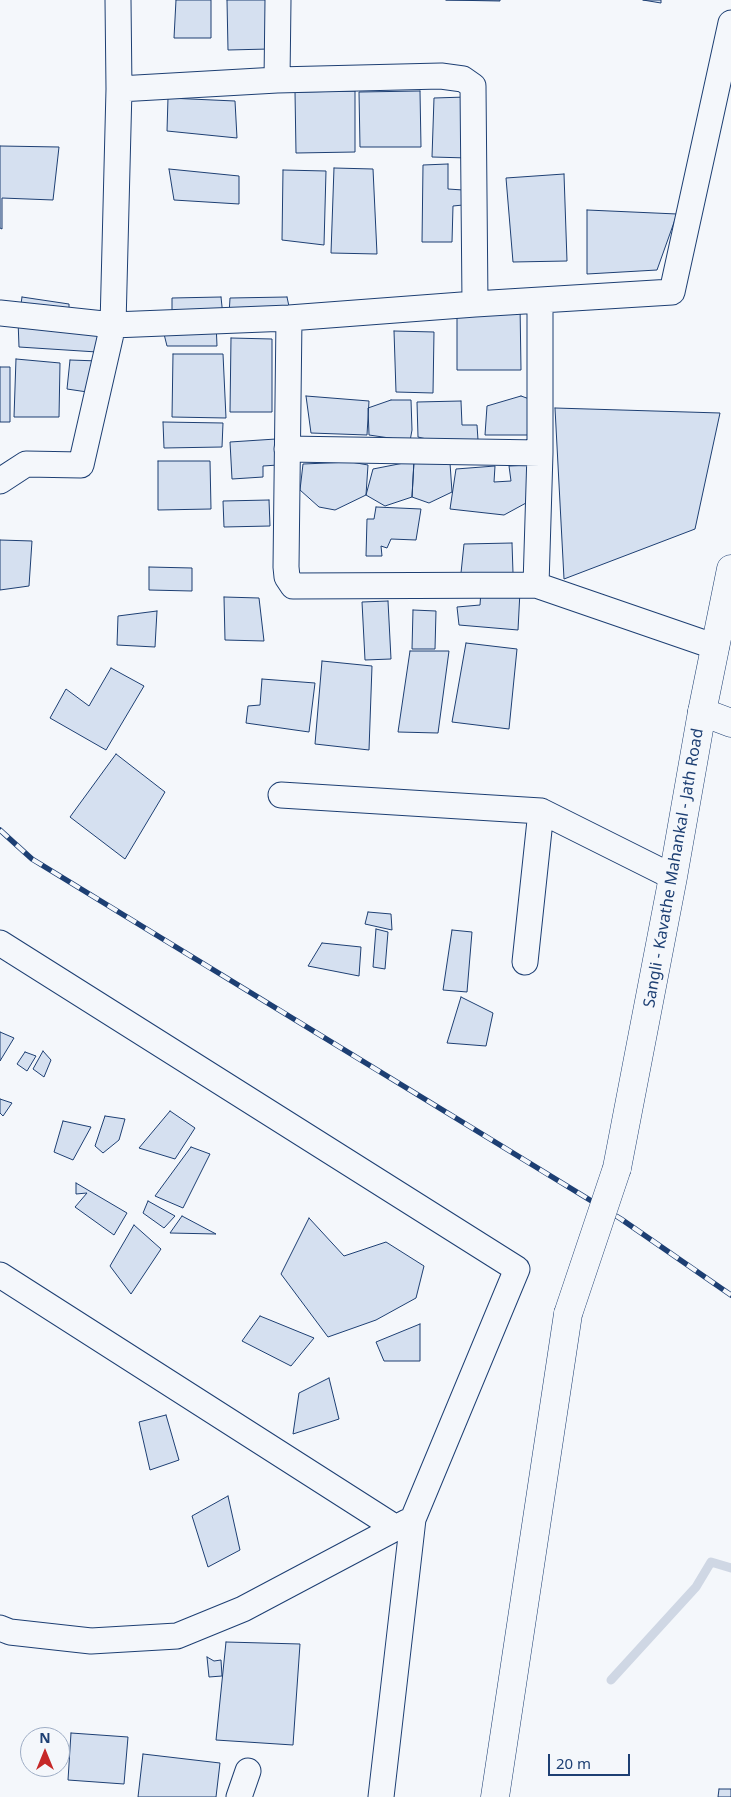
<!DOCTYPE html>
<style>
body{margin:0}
#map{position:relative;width:731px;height:1797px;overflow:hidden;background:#f4f7fb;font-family:"Noto Sans",sans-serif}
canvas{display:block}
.north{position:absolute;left:20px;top:1727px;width:50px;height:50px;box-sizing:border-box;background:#f4f7fb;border:1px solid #9eadc5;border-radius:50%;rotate:0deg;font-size:14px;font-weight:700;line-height:20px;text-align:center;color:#1d3f73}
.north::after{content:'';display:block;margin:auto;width:18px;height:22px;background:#c62828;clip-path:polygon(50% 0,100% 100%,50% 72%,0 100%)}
.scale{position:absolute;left:548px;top:1754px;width:82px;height:22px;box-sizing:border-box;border:2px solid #1d3f73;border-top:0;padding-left:6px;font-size:15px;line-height:18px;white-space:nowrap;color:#1d3f73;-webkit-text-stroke:4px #f4f7fb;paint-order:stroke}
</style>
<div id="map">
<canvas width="731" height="1797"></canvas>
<div class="north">N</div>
<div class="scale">20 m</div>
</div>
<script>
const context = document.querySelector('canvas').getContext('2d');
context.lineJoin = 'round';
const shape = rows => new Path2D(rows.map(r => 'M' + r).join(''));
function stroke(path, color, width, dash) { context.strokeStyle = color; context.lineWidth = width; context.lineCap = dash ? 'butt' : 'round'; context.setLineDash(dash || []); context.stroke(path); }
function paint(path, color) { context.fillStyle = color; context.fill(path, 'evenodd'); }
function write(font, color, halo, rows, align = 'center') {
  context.font = font + ' "Noto Sans",sans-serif'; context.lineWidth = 4; context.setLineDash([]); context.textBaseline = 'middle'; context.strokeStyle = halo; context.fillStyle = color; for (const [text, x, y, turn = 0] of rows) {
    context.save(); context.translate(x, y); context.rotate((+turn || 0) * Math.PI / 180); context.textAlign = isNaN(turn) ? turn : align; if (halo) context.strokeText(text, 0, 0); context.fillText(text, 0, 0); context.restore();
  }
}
stroke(shape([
 [611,1680,696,1587,711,1562,731,1568]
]), '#cfd7e4', 9);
const building = shape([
 [176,0,211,0,211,38,174,38,176,0],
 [227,0,268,0,269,49,228,50,227,0],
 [446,0,500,0,500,1,446,0],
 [643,0,661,0,661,3,643,0],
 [355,91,355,152,296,153,295,92,355,91],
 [420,91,421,147,360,147,359,92,420,91],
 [466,97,468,158,432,157,434,98,466,97],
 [168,98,235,101,237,138,167,131,168,98],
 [0,146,59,147,53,200,2,198,2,229,0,228,0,146],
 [448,164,448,189,463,190,463,205,453,206,452,242,422,242,423,165,448,164],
 [334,168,373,169,377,254,331,253,334,168],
 [169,169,239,176,239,204,174,200,169,169],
 [283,170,326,171,324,245,282,240,283,170],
 [564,174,567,261,513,262,506,178,564,174],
 [587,210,677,214,657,270,587,274,587,210],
 [22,297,69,304,69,316,20,311,22,297],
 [221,297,223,316,172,318,172,298,221,297],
 [287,297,290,311,229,315,230,298,287,297],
 [520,304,521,370,457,370,457,311,520,304],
 [18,320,98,329,97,352,19,347,18,320],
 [216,322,217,346,167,346,164,334,216,322],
 [394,331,434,332,433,393,396,392,394,331],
 [231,338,272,339,272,412,230,412,231,338],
 [173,354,223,354,226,418,172,417,173,354],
 [16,359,60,363,59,417,14,417,16,359],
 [70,360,99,361,94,393,67,389,70,360],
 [0,367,10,367,10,422,0,422,0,367],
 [306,396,369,401,367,435,311,433,306,396],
 [521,396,535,401,532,435,485,435,487,406,521,396],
 [391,400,411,400,412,430,410,441,369,435,368,408,391,400],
 [461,401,462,425,477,425,478,440,439,442,418,437,417,402,461,401],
 [555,408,720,413,695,529,564,579,555,408],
 [163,422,223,423,222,447,164,448,163,422],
 [276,439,278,465,263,466,263,477,232,479,230,442,276,439],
 [158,461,210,461,211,509,158,510,158,461],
 [414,461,412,497,385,506,366,495,373,469,414,461],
 [414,461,450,463,452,492,429,503,412,497,414,461],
 [351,462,368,465,366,495,335,510,319,507,300,490,303,464,351,462],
 [529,465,526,503,504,515,450,509,456,469,495,466,494,482,511,481,509,466,529,465],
 [269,500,270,526,224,527,223,501,269,500],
 [376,507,421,509,416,540,391,539,387,548,381,546,382,556,366,556,367,519,374,519,376,507],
 [0,540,32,541,29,586,0,590,0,540],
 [512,543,513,573,461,573,464,544,512,543],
 [149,567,192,568,192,591,149,590,149,567],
 [481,591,520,591,518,630,459,625,457,607,480,605,481,591],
 [224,597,259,598,264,641,225,640,224,597],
 [388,601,391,659,365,660,362,602,388,601],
 [413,610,436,611,435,649,412,649,413,610],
 [157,611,155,647,117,645,118,616,157,611],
 [466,643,517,649,509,729,452,722,466,643],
 [410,651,449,651,438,733,398,732,410,651],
 [322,661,372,666,369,750,315,744,322,661],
 [111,668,144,686,106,750,50,718,66,689,89,706,111,668],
 [262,679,315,683,309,732,246,723,248,706,260,705,262,679],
 [116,754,165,792,125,859,70,817,116,754],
 [368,912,391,914,392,930,365,924,368,912],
 [376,929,388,932,385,969,373,967,376,929],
 [452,930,472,932,467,992,443,990,452,930],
 [322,943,361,947,359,976,308,966,322,943],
 [461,997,493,1013,486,1046,447,1043,461,997],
 [0,1032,14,1038,0,1061,0,1032],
 [43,1051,51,1060,44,1077,33,1069,43,1051],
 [25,1052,36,1056,27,1071,17,1064,25,1052],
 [0,1099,12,1103,3,1116,0,1113,0,1099],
 [170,1111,195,1128,175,1159,139,1148,170,1111],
 [105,1116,125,1119,119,1140,103,1153,95,1146,105,1116],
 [63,1121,91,1127,73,1160,54,1152,63,1121],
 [191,1147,210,1154,183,1208,155,1196,191,1147],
 [76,1183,127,1213,114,1235,75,1207,87,1193,76,1194,76,1183],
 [148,1201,175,1216,164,1228,143,1213,148,1201],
 [182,1216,216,1234,170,1233,182,1216],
 [309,1218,344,1256,386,1242,424,1266,416,1298,376,1320,328,1337,281,1274,309,1218],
 [134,1225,161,1249,131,1294,110,1266,134,1225],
 [260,1316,314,1338,291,1366,242,1341,260,1316],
 [420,1324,420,1361,384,1361,376,1342,420,1324],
 [329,1378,339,1419,293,1434,299,1393,329,1378],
 [166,1415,179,1460,150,1470,139,1422,166,1415],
 [228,1496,240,1550,208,1567,192,1516,228,1496],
 [226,1642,300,1644,293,1745,216,1740,226,1642],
 [207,1657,214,1661,221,1660,222,1676,209,1677,207,1657],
 [71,1733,128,1737,124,1784,68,1780,71,1733],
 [143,1754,220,1763,216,1797,138,1797,143,1754],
 [719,1789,731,1789,731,1797,718,1797,719,1789]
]);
paint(building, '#d5e0f0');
stroke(building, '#1d3f73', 1);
const minor = shape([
 [118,0,119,89],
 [277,80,278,0],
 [0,313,113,325,119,89,277,80,441,76,463,79,473,86,475,304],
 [289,318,286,567,287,577,293,586,536,585,716,647],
 [287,449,540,453],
 [0,481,26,464,81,465,113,325,289,318,475,304,672,292,731,23],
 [536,585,540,453,540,300],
 [281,795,541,811],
 [0,943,517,1269,413,1519,381,1797],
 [525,962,541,811,673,877],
 [0,1275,396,1528],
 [0,1628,10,1632,91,1641,177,1636,243,1609,407,1522],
 [239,1797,248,1771]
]);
const tertiary = shape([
 [702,712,731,723]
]);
const primary = shape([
 [617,1168,673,877,702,712,731,569],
 [495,1797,568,1314]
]);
stroke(minor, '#1d3f73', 27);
stroke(tertiary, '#1d3f73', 29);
stroke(primary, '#1d3f73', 29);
stroke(minor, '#f4f7fb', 25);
stroke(tertiary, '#f4f7fb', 28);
stroke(primary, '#f4f7fb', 28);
const rail = shape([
 [0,830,32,859,621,1219,731,1295]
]);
stroke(rail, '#1d3f73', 5.5);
stroke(rail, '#f4f7fb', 4, [11]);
const primaryBridge = shape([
 [568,1314,617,1168]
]);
stroke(primaryBridge, '#1d3f73', 29, []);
stroke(primaryBridge, '#f4f7fb', 28);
write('16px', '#1d3f73', '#f4f7fb', [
 ["Sangli - Kavathe Mahankal - Jath Road",674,868,-80]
]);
</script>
